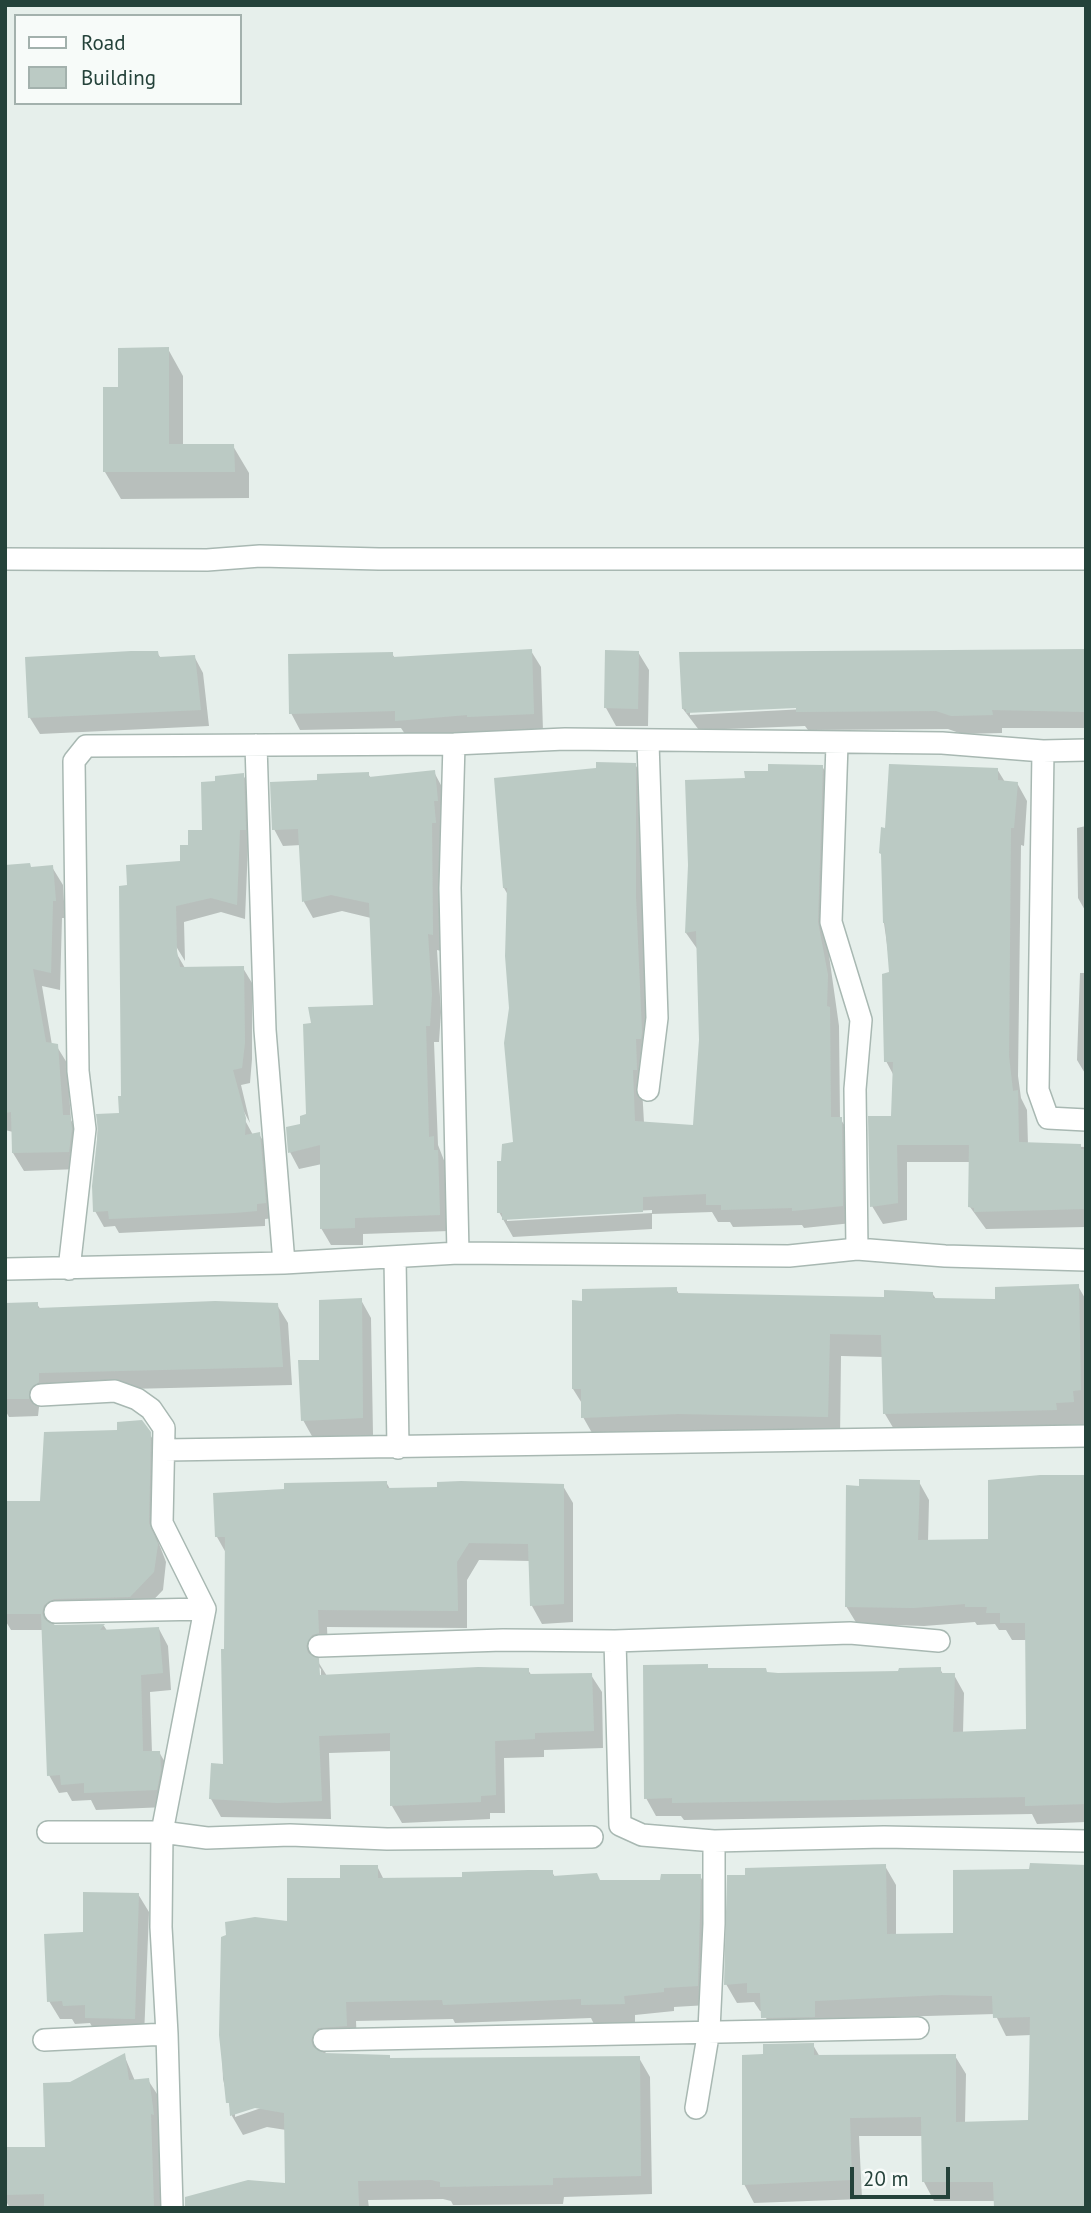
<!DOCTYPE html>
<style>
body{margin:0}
#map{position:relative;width:1091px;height:2213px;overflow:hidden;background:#e6efeb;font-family:"PT Sans",sans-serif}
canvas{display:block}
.frame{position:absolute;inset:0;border:7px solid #24423a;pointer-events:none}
.legend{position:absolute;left:14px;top:14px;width:228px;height:91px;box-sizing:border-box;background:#f7fbf9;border:2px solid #a3b1ad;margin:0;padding:9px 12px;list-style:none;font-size:21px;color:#24423a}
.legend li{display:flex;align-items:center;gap:14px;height:35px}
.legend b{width:35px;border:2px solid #a3b1ad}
.scale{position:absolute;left:850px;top:2167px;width:100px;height:32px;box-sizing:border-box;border:4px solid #24423a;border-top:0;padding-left:9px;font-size:21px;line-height:24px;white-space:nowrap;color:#24423a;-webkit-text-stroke:5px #f7fbf9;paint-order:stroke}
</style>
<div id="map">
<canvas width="1091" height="2213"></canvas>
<div class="frame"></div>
<ul class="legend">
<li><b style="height:9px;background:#fff"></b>Road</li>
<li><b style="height:19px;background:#bbcac4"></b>Building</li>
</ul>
<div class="scale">20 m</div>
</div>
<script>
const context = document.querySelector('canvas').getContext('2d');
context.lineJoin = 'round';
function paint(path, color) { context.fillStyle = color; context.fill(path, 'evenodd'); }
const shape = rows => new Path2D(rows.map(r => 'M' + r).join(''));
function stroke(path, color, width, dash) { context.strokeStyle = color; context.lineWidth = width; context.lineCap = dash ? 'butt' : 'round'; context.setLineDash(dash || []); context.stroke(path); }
paint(shape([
 [168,349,183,376,183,446,233,446,249,473,249,498,121,499,105,472,120,388],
 [531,651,541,667,543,731,407,737,401,728,300,730,291,713,392,654,395,658],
 [1086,651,1086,728,1002,728,1002,733,962,734,948,729,808,730,805,726,699,730,683,709],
 [804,706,805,709,690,715,690,711],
 [638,652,649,670,648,726,616,726,606,708],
 [157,653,161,658,194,656,203,673,209,726,40,734,30,718,27,659],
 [635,764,645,782,651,1051,642,1087,644,1123,695,1127,701,1040,698,950,686,933,690,865,747,779,769,773,822,766,832,784,827,941,839,1026,840,1118,851,1136,852,1223,804,1228,802,1225,733,1227,730,1222,718,1222,712,1212,652,1214,652,1229,513,1237,499,1212,503,1163,515,1143,508,895,504,888],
 [652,1210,652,1213,507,1221,507,1218],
 [997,769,1005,782,1017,783,1027,801,1024,846,1021,845,1018,1076,1021,1098,1027,1110,1028,1145,1086,1147,1086,1227,986,1229,970,1207,970,1162,907,1162,907,1220,883,1224,872,1206,893,1118,894,1076,886,1061,891,973,884,923,886,829],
 [434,772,443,789,441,951,437,950,441,1012,439,1042,434,1042,438,1145,447,1168,449,1231,363,1234,363,1245,331,1245,321,1228,322,1164,299,1169,290,1152,302,1126,375,1007,371,918,342,911,313,918,304,902,301,845,283,846,274,829,318,782,368,774,371,778],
 [243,775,252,790,253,845,248,845,245,919,221,912,184,922,185,961,174,943,171,944,185,968,243,968,252,983,252,1059,250,1083,241,1085,250,1123,243,1110,240,1111,253,1135,259,1134,268,1149,274,1218,265,1219,265,1226,119,1233,115,1226,104,1227,95,1211,98,1116,120,1114,123,1098,129,887,182,863,190,847],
 [1086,826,1086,912,1078,898,1077,828],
 [5,867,52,867,63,885,65,918,62,918,60,990,42,986,52,1045,56,1045,67,1063,71,1120,79,1135,79,1169,24,1171,13,1153,13,1132,5,1130],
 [1080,973,1086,973,1086,1075,1077,1060],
 [1078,1286,1086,1300,1086,1424,1068,1425,1069,1433,898,1436,885,1414,884,1357,841,1356,840,1439,596,1440,583,1417,583,1405,573,1389,676,1289,679,1294,886,1299,932,1293,936,1299,997,1301],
 [361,1300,371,1318,373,1435,313,1438,303,1420,321,1361],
 [37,1304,41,1310,277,1305,288,1323,292,1385,48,1391,49,1401,39,1407,38,1416,9,1417,5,1410,5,1305],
 [149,1433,160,1451,158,1541,166,1562,163,1590,140,1614,64,1616,52,1626,104,1626,108,1632,159,1629,168,1646,171,1690,150,1692,152,1753,159,1752,169,1769,166,1807,96,1810,91,1800,72,1801,67,1792,59,1793,49,1775,43,1630,11,1630,5,1620,5,1502,41,1502],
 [1086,1477,1086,1822,1037,1824,1032,1814,684,1820,681,1816,656,1816,646,1798,707,1666,709,1670,768,1674,900,1673,940,1669,943,1674,954,1675,964,1693,963,1733,1028,1731,1027,1640,1012,1640,1006,1630,999,1630,995,1624,977,1625,975,1622,924,1626,857,1624,846,1606,919,1482,929,1500,928,1542,990,1541],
 [386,1482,390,1489,563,1486,573,1503,573,1622,542,1624,532,1606,530,1561,479,1560,467,1580,467,1628,327,1627,328,1651,317,1660,327,1676,528,1670,532,1676,591,1675,602,1692,603,1748,544,1750,544,1757,504,1758,505,1813,490,1813,490,1819,402,1823,392,1806,392,1751,329,1753,331,1819,221,1817,211,1799,225,1765,226,1553,217,1537],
 [318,1666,321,1669,321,1684],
 [377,1866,384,1880,464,1879,552,1872,555,1877,599,1881,662,1882,700,1876,711,1895,708,2005,674,2007,674,2011,635,2015,635,2023,594,2024,591,2018,455,2023,453,2019,356,2021,357,2045,329,2047,324,2055,391,2060,639,2058,650,2077,652,2194,564,2197,563,2204,453,2205,451,2201,443,2199,368,2200,369,2208,220,2208,287,2185,286,2130,267,2127,243,2135,232,2116,223,2079,220,1994,289,1923,342,1879],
 [263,2104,264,2107,235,2117,235,2113],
 [885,1866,896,1885,896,1936,955,1935,1031,1871,1086,2208,995,2201,934,2201,924,2182,923,2136,859,2136,862,2199,754,2203,744,2184,765,2056,813,2045,820,2057,955,2056,966,2074,965,2123,1030,2122,1032,2035,1006,2036,995,2014,825,2019,824,2035,774,2036,763,2011,760,2011,754,2002,737,2003,726,1984],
 [138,1894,149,1912,144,2037,97,2036,90,2023,75,2024,72,2019,60,2019,49,2001],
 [124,2055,135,2081,148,2080,159,2097,167,2208,10,2208,5,2200,5,2149,47,2149,70,2084]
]), '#0003');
paint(shape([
 [169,347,169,444,234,444,235,472,103,472,103,387,118,387,118,348],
 [532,649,534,714,467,717,467,715,395,721,395,711,289,714,288,654,393,652,393,657],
 [1086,649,1086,712,992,710,993,715,951,716,936,711,796,712,796,708,686,713,686,709,682,709,679,652],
 [605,650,639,651,638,709,604,708],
 [131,651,158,651,159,657,195,655,201,710,28,718,25,657],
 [596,762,636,763,636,898,642,1032,641,1039,636,1039,637,1070,633,1070,635,1121,693,1125,699,1040,696,931,685,933,688,865,685,780,745,778,744,771,768,771,768,764,823,765,818,922,828,975,827,1006,830,1007,831,1117,842,1117,843,1206,792,1211,792,1208,721,1210,721,1205,706,1205,706,1194,643,1197,643,1212,502,1220,502,1213,497,1213,497,1161,501,1161,502,1144,513,1142,504,1043,509,1008,505,956,507,888,503,888,494,778,596,768],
 [889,764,998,768,998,780,1018,782,1014,828,1011,828,1009,1056,1013,1091,1018,1090,1019,1142,1081,1144,1081,1149,1086,1149,1086,1209,974,1212,974,1208,968,1207,969,1145,897,1145,898,1203,870,1207,868,1116,891,1116,893,1062,884,1062,882,974,889,972,885,923,883,923,881,854,879,853,881,827,885,828],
 [435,770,438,801,434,801,436,823,432,823,433,935,428,934,432,994,430,1026,426,1026,429,1137,434,1136,434,1150,438,1150,440,1215,355,1218,355,1228,320,1229,320,1145,288,1153,286,1127,300,1124,300,1116,306,1114,303,1024,311,1023,308,1007,373,1005,369,903,331,895,302,902,298,829,272,830,270,782,317,780,317,774,369,772,369,777],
 [244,773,246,830,240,830,237,905,211,898,176,906,177,951,180,967,244,966,245,1043,242,1068,233,1070,246,1118,245,1135,260,1132,266,1203,257,1204,257,1211,234,1213,109,1219,108,1211,93,1212,92,1186,98,1130,96,1114,119,1113,118,1096,121,1096,119,886,127,885,126,865,180,861,180,845,188,845,188,830,202,830,201,782,215,781,215,776],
 [30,863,31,867,53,865,56,901,53,901,51,973,33,969,46,1042,58,1044,63,1115,70,1115,72,1129,69,1152,12,1153,11,1112,5,1113,5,865],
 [1079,1284,1081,1390,1073,1391,1074,1402,1056,1403,1057,1410,883,1414,881,1335,830,1334,828,1417,678,1414,581,1418,581,1389,572,1389,572,1300,582,1301,582,1289,677,1287,677,1293,884,1297,884,1290,933,1292,933,1298,995,1299,995,1287],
 [362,1298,363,1418,301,1421,298,1360,319,1360,319,1300],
 [215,1301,278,1303,283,1367,39,1373,39,1382,30,1389,29,1399,5,1399,5,1303,38,1302,38,1308],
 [142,1420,151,1432,149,1523,158,1544,154,1572,130,1597,54,1599,44,1605,42,1613,44,1619,55,1625,105,1624,100,1630,159,1627,163,1673,141,1675,143,1751,160,1751,161,1770,157,1790,84,1793,84,1783,61,1785,60,1775,47,1776,41,1614,5,1614,5,1501,40,1501,44,1432,117,1430,117,1422],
 [1040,1475,1086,1475,1086,1804,1025,1806,1025,1797,672,1803,672,1798,644,1799,643,1665,708,1664,708,1668,766,1668,767,1672,778,1673,898,1671,899,1668,941,1667,941,1673,955,1673,953,1732,1026,1729,1025,1623,1000,1623,1000,1613,986,1613,987,1607,965,1607,965,1604,913,1608,845,1607,846,1485,859,1486,859,1479,920,1480,918,1540,988,1539,988,1480],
 [387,1481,387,1488,437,1487,437,1482,461,1481,564,1484,564,1604,530,1606,528,1544,469,1543,457,1562,458,1611,318,1610,319,1633,312,1635,306,1646,308,1653,319,1659,320,1675,478,1667,529,1668,529,1674,592,1673,594,1731,535,1733,535,1739,495,1741,496,1795,481,1796,481,1802,390,1806,390,1733,319,1736,322,1801,277,1803,209,1799,211,1763,223,1764,221,1649,224,1649,225,1537,215,1537,213,1493,284,1489,284,1483],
 [1030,1863,1086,1865,1086,2208,994,2208,993,2182,922,2182,921,2117,850,2118,852,2180,742,2185,742,2055,763,2054,763,2044,814,2043,814,2055,956,2054,956,2122,1028,2120,1030,2017,993,2018,992,1996,942,1995,815,2001,815,2017,761,2018,760,1993,747,1993,747,1983,724,1985,727,1875,745,1875,745,1868,886,1864,887,1934,953,1933,953,1870,1029,1869],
 [340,1865,378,1865,378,1878,462,1877,462,1872,528,1870,553,1870,553,1876,597,1873,600,1880,660,1880,661,1874,701,1874,698,1986,664,1988,664,1992,624,1996,625,2004,581,2005,581,1999,443,2005,442,2000,346,2002,347,2026,318,2028,311,2040,313,2047,324,2053,390,2055,390,2058,640,2056,641,2176,553,2178,553,2185,440,2187,440,2182,431,2180,358,2181,359,2207,185,2208,185,2197,248,2180,285,2183,284,2113,255,2108,230,2116,229,2103,226,2103,219,2035,221,1937,226,1935,225,1922,255,1917,287,1921,287,1878,340,1878],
 [83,1892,139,1893,135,2019,85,2018,85,2005,63,2006,62,2001,47,2002,44,1934,83,1932],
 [125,2053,129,2080,149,2078,154,2115,151,2114,154,2208,44,2208,44,2194,5,2195,5,2147,45,2147,43,2083,70,2082]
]), '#bbcac4');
const minor = shape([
 [5,559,207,560,260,556,379,559,1086,559],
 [648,742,657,1018,648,1090],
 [454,744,450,888,458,1253],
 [837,744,831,922,861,1020,855,1089,857,1249],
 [256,745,265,1030,284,1263],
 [1043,751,1038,1090,1048,1118,1086,1120],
 [395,1258,398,1448],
 [7,1269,284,1263,458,1253,789,1256,857,1249,945,1256,1086,1260],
 [69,1269,85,1129,78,1071,74,761,86,746,454,744,565,739,942,743,1043,751,1086,750],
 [41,1395,115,1391,137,1399,151,1409,164,1428,162,1523,205,1609,162,1832,161,1927,167,2034],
 [165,1450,1086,1436],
 [55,1612,205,1609],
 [615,1641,620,1825,642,1835,714,1841,884,1837,1086,1841],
 [319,1646,503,1640,615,1641,850,1633,939,1641],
 [48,1832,162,1832,207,1838,290,1835,387,1839,592,1837],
 [44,2040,167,2034,172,2208],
 [324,2040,918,2028],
 [696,2108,709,2030,714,1924,714,1841]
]);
stroke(minor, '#a8b8b2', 24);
stroke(minor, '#fff', 21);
</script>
